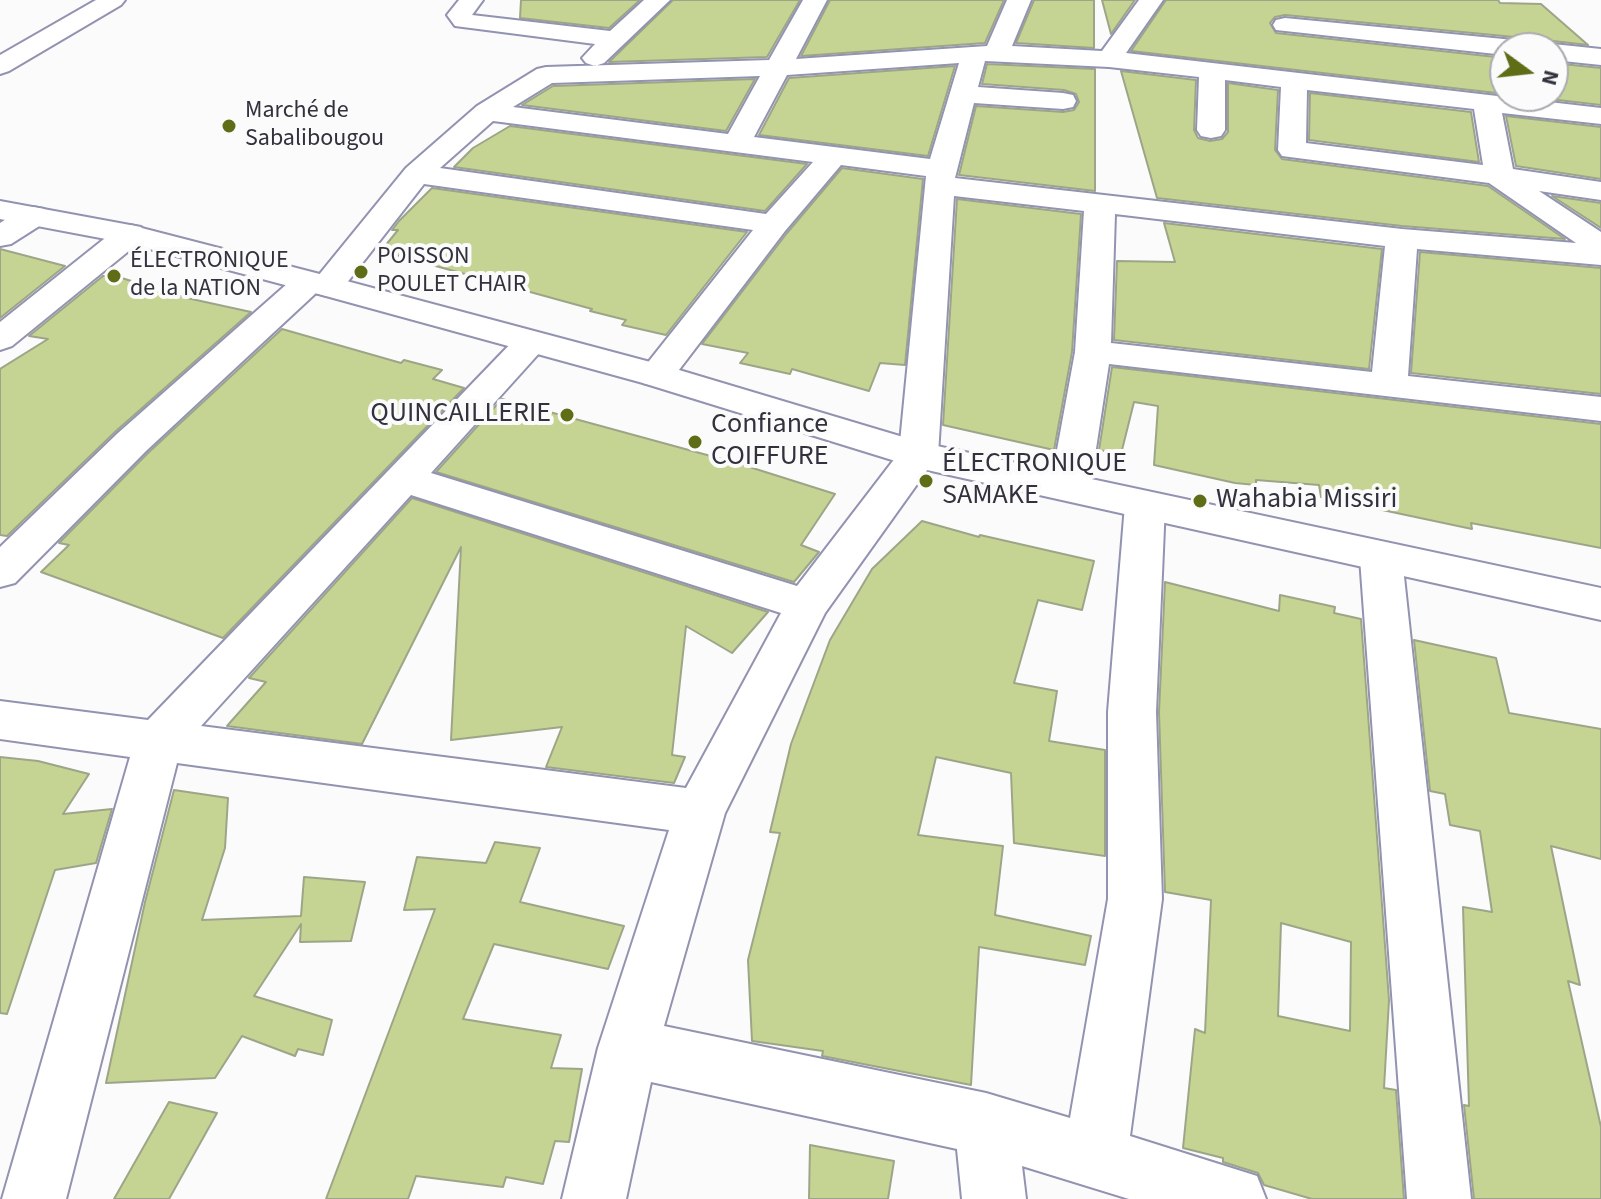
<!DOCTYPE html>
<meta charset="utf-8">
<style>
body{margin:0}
#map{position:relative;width:1601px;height:1199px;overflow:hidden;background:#fbfbfb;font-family:"Source Sans 3",sans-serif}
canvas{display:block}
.north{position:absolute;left:1489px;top:32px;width:80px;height:80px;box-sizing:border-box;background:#fbfbfb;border:2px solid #aaabaf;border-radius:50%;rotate:105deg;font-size:22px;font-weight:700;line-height:32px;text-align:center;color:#31323d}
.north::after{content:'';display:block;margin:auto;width:28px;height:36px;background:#5f6d17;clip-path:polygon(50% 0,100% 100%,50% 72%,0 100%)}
</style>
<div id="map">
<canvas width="1601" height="1199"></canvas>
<div class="north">N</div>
</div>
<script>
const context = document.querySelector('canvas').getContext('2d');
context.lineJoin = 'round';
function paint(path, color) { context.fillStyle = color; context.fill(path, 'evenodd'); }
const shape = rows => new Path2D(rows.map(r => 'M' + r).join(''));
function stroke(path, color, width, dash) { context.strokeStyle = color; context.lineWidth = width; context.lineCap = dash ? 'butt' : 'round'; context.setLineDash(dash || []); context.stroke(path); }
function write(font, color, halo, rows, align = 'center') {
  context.font = font + ' "Source Sans 3",sans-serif'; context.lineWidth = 8; context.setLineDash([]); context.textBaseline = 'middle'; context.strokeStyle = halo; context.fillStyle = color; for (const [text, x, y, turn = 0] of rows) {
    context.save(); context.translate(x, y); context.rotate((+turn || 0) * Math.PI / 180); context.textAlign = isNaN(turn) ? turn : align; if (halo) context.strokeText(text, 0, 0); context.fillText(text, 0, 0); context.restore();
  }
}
const building = shape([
 [521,0,640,0,609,28,520,18,521,0],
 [673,0,800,0,767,57,609,62,673,0],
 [830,0,1004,0,985,43,801,56,830,0],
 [1034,0,1094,0,1094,48,1016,43,1034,0],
 [1102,0,1135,0,1111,34,1102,0],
 [1166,0,1498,0,1500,3,1541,4,1588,45,1553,41,1540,48,1530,48,1525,41,1514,37,1285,15,1275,17,1270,23,1276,33,1505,58,1505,94,1131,51,1166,0],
 [1553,63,1601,68,1601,105,1523,96,1553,96,1553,63],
 [987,64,1095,69,1095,191,959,175,976,106,1063,112,1074,110,1079,102,1076,94,1064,90,982,84,987,64],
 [955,66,928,156,759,135,789,78,955,66],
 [1121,71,1196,80,1194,130,1198,138,1210,141,1222,139,1228,132,1228,83,1278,90,1275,150,1282,159,1488,186,1565,239,1402,226,1157,198,1121,71],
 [755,79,726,131,522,105,553,86,755,79],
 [1310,93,1471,112,1479,162,1309,140,1310,93],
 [1506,116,1601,127,1601,179,1516,166,1506,116],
 [510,126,807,164,765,211,454,167,473,148,510,126],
 [842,168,923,179,905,365,880,363,869,391,792,369,790,374,740,363,748,353,702,344,787,233,842,168],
 [432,188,747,232,666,335,622,325,626,320,590,311,592,309,381,251,398,230,392,230,399,221,432,188],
 [1552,196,1601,203,1601,228,1552,196],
 [957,199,1081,214,1072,352,1054,450,943,425,957,199],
 [1164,223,1382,249,1369,369,1114,340,1117,261,1175,262,1164,223],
 [0,249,65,266,0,318,0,249],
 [1420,252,1601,268,1601,394,1411,373,1420,252],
 [103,276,115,276,187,298,251,312,116,431,7,536,0,535,0,369,48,339,29,336,103,276],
 [282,329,401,363,404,360,442,370,433,379,464,388,223,638,41,572,69,545,59,543,148,453,282,329],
 [1112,367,1601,424,1601,548,1471,523,1472,529,1321,497,1319,485,1256,480,1256,485,1235,483,1154,465,1158,406,1134,402,1121,454,1099,450,1112,367],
 [502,399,740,464,835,494,801,545,819,552,794,582,436,472,502,399],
 [412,498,768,612,732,653,686,626,672,755,685,757,674,783,546,767,562,727,451,740,461,547,362,744,227,726,266,682,249,678,412,498],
 [922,521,979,537,980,535,1094,561,1082,610,1038,600,1014,683,1057,691,1049,741,1105,750,1105,856,1014,843,1011,773,936,757,918,835,1003,846,995,915,1091,936,1085,965,979,947,971,1085,822,1056,823,1051,752,1041,748,960,780,833,770,832,791,744,830,640,872,569,922,521],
 [1165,582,1279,611,1280,595,1335,607,1334,613,1361,619,1389,1000,1384,1088,1396,1090,1404,1199,1312,1199,1264,1185,1258,1173,1223,1162,1223,1158,1183,1148,1195,1029,1205,1033,1211,900,1165,892,1159,712,1165,582],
 [1281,923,1351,942,1350,1031,1278,1016,1281,923],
 [1414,640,1496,658,1509,713,1601,729,1601,859,1551,846,1580,985,1568,981,1601,1127,1601,1199,1474,1199,1464,1105,1469,1106,1463,907,1492,912,1480,831,1450,825,1445,794,1430,791,1414,640],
 [0,757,38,761,89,774,63,814,112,809,96,863,55,870,7,1014,0,1013,0,757],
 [174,790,228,798,225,848,202,920,301,916,304,877,365,882,351,941,300,942,301,924,254,996,332,1020,323,1055,298,1049,295,1056,242,1036,215,1078,106,1083,145,902,174,790],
 [495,842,540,848,520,902,624,926,608,969,494,944,463,1019,561,1035,551,1068,582,1069,569,1142,555,1141,543,1184,506,1177,503,1187,416,1176,408,1199,326,1199,435,909,404,910,417,857,486,863,495,842],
 [169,1102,217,1113,169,1199,114,1199,169,1102],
 [810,1145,894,1161,888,1199,809,1199,810,1145]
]);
paint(building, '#c6d493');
stroke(building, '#9da588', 2);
const street = shape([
 [96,0,125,0,121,5,9,71,0,74,0,55,96,0],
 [459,0,483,0,472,15,610,31,644,0,670,0,604,63,595,66,586,63,582,58,595,44,455,26,447,15,459,0],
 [803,0,827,0,796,59,987,46,1007,0,1031,0,1012,46,1102,51,1139,0,1163,0,1126,53,1601,108,1601,124,1502,113,1513,169,1601,182,1601,200,1539,191,1601,232,1601,265,1417,249,1408,376,1601,397,1601,421,1109,364,1090,488,1084,497,1070,501,1056,497,1050,488,1075,352,1084,211,954,196,938,455,825,613,725,813,664,1026,986,1093,1070,1118,1108,899,1108,712,1125,505,1131,495,1145,491,1159,495,1165,505,1156,712,1162,899,1130,1136,1257,1176,1266,1199,1129,1199,1022,1166,1026,1199,962,1199,957,1149,651,1082,626,1199,562,1199,598,1048,669,830,177,763,66,1199,2,1199,130,757,0,739,0,701,148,720,518,336,530,332,542,336,548,343,542,350,431,473,797,586,899,453,926,176,841,165,785,231,669,383,656,386,643,383,638,375,753,230,424,184,339,293,327,296,316,293,146,451,15,583,0,587,0,547,118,433,296,276,308,273,318,276,406,168,477,106,537,69,546,67,769,60,803,0],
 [985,61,1109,67,1199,77,1197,130,1201,136,1211,138,1221,136,1225,130,1225,80,1281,87,1278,150,1282,156,1489,183,1576,243,1402,229,955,178,974,103,1063,109,1073,107,1076,101,1073,95,1063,93,978,87,985,61],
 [959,63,930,159,754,137,787,75,959,63],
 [760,76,728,134,513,107,552,83,760,76],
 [1307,90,1474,109,1483,165,1306,143,1307,90],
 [493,121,813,162,766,214,440,168,493,121],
 [1115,214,1385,246,1372,372,1111,343,1115,214],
 [411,495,781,613,686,788,201,726,411,495],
 [1285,18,1514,40,1523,43,1527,48,1505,48,1505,55,1276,30,1273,25,1276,20,1285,18],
 [1553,44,1601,49,1601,65,1553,60,1553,48,1543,48,1553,44],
 [33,207,44,209,48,216,44,223,11,244,0,246,0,223,22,209,33,207],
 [130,225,141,227,146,234,141,241,12,346,0,350,0,322,119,227,130,225],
 [1381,543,1396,547,1402,558,1471,1199,1407,1199,1360,558,1366,547,1381,543]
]);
const secondary = shape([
 [0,201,130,225,339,279,669,367,923,443,1601,588,1601,620,918,468,643,383,315,293,127,243,0,219,0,201]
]);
stroke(street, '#9293b0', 4);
stroke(secondary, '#9293b0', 4);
paint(street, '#fff');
paint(secondary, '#fff');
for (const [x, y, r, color] of [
 [229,126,8,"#5f6d17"],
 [361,272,8,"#5f6d17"],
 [114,276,8,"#5f6d17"],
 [567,415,8,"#5f6d17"],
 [695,442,8,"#5f6d17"],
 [926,481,8,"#5f6d17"],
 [1200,501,8,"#5f6d17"]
]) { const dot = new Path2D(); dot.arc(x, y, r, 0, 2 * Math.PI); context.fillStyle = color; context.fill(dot); stroke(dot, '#fbfbfb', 3); }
write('24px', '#31323d', '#fbfbfb', [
 ["Marché de",245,112],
 ["Sabalibougou",245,140],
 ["POISSON",377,258],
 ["POULET CHAIR",377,286],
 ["ÉLECTRONIQUE",130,262],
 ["de la NATION",130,290]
], 'left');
write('28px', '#31323d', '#fbfbfb', [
 ["QUINCAILLERIE",551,415,"right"],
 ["Confiance",711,426],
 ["COIFFURE",711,458],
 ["ÉLECTRONIQUE",942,465],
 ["SAMAKE",942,497],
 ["Wahabia Missiri",1216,501]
], 'left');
</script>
